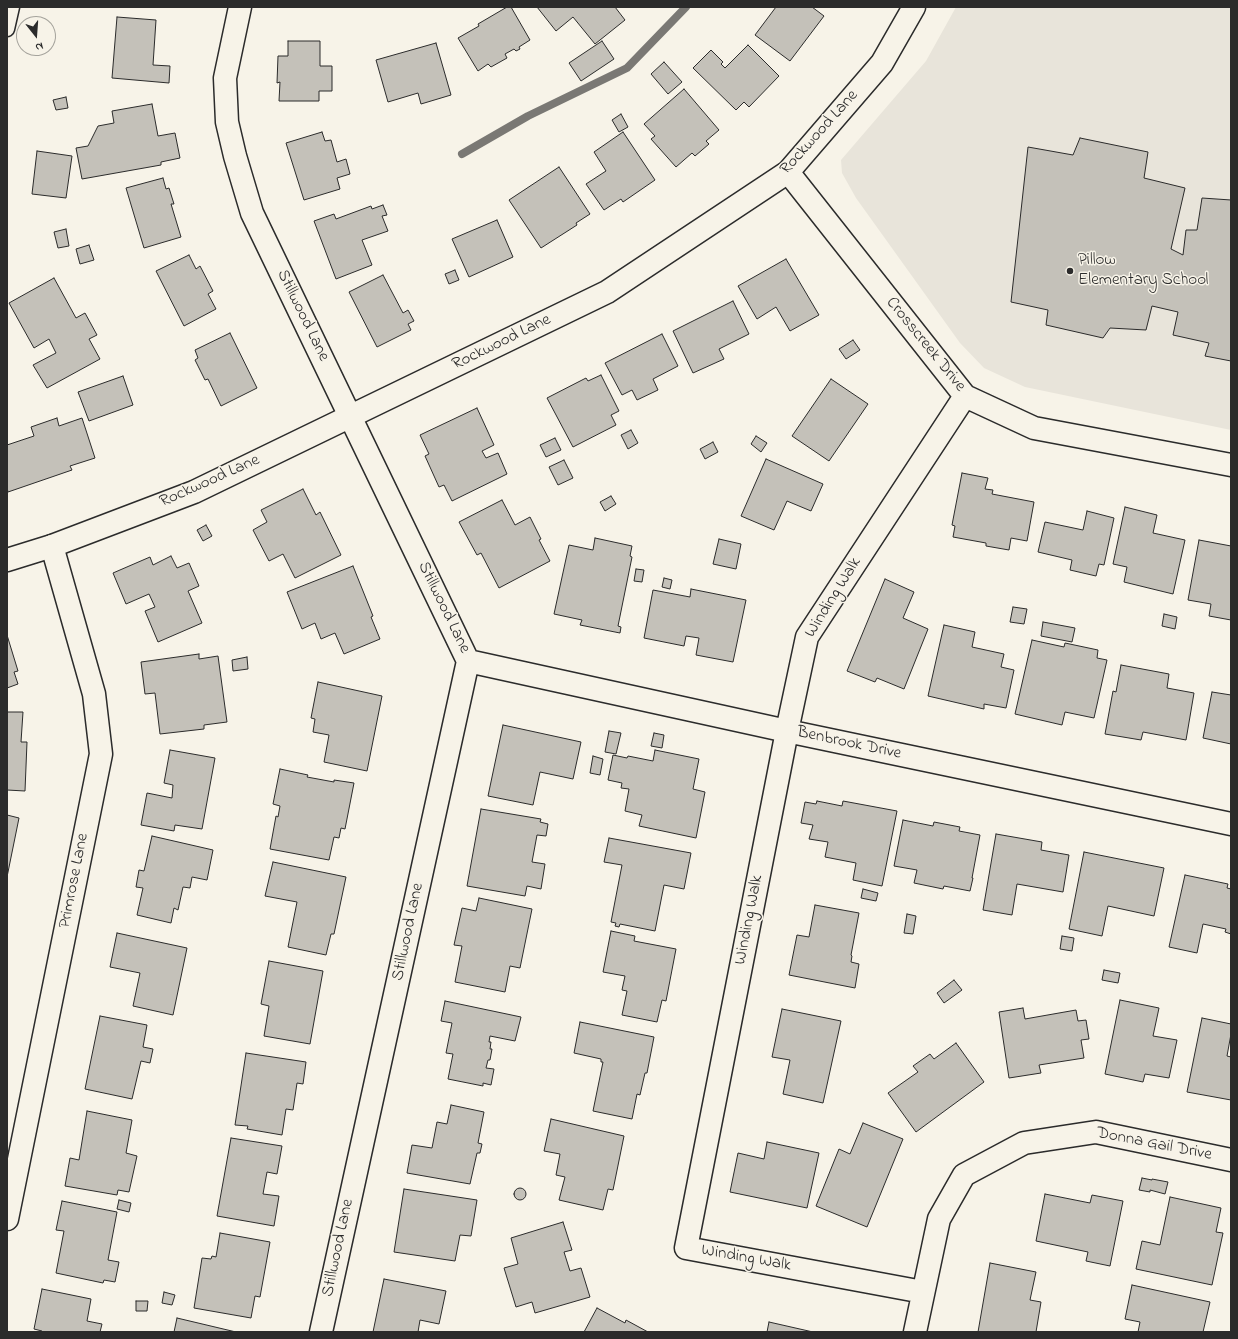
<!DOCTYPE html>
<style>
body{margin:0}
#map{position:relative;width:1238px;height:1339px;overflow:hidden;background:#f7f3e8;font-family:"Indie Flower",sans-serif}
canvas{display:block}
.frame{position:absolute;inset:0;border:8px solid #2b2b2b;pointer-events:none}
.north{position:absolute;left:16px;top:16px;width:40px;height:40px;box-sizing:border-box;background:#f7f3e8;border:1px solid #a5a39c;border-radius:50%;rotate:163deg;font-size:11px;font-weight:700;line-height:16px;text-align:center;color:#2b2b2b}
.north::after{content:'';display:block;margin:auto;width:14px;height:18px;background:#2b2b2b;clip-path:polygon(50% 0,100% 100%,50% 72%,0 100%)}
</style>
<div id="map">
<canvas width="1238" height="1339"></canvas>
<div class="frame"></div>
<div class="north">N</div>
</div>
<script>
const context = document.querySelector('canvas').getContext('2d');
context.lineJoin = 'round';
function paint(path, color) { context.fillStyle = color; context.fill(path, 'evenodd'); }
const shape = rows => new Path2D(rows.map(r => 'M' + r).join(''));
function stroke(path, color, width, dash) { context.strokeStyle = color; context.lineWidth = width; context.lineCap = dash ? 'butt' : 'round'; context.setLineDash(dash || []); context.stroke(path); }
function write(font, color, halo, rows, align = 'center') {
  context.font = font + ' "Indie Flower",sans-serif'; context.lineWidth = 3; context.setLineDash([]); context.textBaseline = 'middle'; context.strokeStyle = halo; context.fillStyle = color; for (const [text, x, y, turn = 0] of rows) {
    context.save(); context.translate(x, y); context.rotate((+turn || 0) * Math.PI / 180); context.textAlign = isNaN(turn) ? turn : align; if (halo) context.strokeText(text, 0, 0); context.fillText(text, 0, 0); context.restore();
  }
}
paint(shape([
 [956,7,1231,7,1231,430,1025,387,984,368,960,343,856,198,842,173,841,160,926,61]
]), '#e8e4da');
stroke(shape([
 [462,154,528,116,627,68,686,7]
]), '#7a7874', 8);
const building = shape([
 [507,7,511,7,530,40,519,47,520,49,516,51,514,49,505,54,507,58,491,67,488,64,478,71,458,38,479,26,478,24,507,7],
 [537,7,615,7,625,20,595,44,573,17,556,31,537,7],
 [776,7,812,7,824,16,790,61,755,35,776,7],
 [117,17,156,20,153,65,170,66,169,83,112,78,117,17],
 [288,41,320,41,320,66,332,66,332,91,319,91,319,101,279,101,280,82,277,83,278,56,288,56,288,41],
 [602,41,614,59,581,81,569,63,602,41],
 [436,43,451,95,421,104,418,93,388,102,376,60,436,43],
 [748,45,779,76,749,107,744,102,736,110,693,68,711,50,723,62,721,64,725,68,748,45],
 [664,62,682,82,668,94,651,74,664,62],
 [684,89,719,130,706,141,709,144,695,156,692,153,676,167,651,139,655,136,644,124,684,89],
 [66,97,68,108,56,110,53,100,66,97],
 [152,104,158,136,175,133,180,158,161,162,161,165,82,179,76,148,88,146,98,126,114,123,112,111,152,104],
 [621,114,628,127,619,132,612,120,621,114],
 [322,132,325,141,331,140,337,162,346,159,350,174,337,178,340,189,304,200,286,143,322,132],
 [623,132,655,180,623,202,621,199,604,210,586,184,606,171,594,152,623,132],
 [1080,138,1148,152,1144,178,1185,188,1171,249,1183,255,1186,230,1197,230,1202,198,1231,200,1231,361,1205,356,1209,343,1173,335,1178,312,1152,306,1146,330,1110,328,1103,338,1046,325,1048,310,1011,302,1028,147,1073,155,1080,138],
 [37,151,72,156,66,198,32,194,37,151],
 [559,167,590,214,576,223,577,225,541,248,509,200,559,167],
 [163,178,166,189,169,188,174,204,171,204,181,237,144,248,126,188,163,178],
 [383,205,387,215,382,216,388,231,362,240,372,265,336,279,314,221,334,214,336,219,371,206,372,209,383,205],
 [497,220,513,257,469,277,452,239,497,220],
 [66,229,69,246,58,248,54,232,66,229],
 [89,245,94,260,80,264,76,249,89,245],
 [189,255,196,269,200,266,213,291,208,294,216,309,184,326,156,271,189,255],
 [786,259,819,315,790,331,776,307,757,319,738,286,786,259],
 [455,270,459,280,449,284,445,274,455,270],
 [383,275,403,313,408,310,414,321,408,324,411,330,377,347,349,292,383,275],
 [54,278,76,318,85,313,97,335,89,339,100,359,47,388,33,365,56,353,49,339,34,348,9,303,54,278],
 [733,301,749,334,719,349,724,359,693,373,673,331,733,301],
 [230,333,257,388,221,406,208,379,205,380,195,360,198,358,195,350,230,333],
 [662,334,678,366,653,379,658,390,637,400,632,390,622,395,605,363,662,334],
 [853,340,860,350,846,359,839,349,853,340],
 [601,375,619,411,611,415,616,425,573,447,547,398,586,378,588,381,601,375],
 [123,376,133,405,89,421,78,392,123,376],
 [831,379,868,404,829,461,792,436,831,379],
 [477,408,494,445,482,451,486,458,498,453,507,474,452,501,444,485,439,487,425,456,429,454,420,435,477,408],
 [57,418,59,426,82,418,95,458,70,466,72,470,8,492,7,488,7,445,34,436,31,427,57,418],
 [631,430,638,443,628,449,621,435,631,430],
 [756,436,767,443,761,452,751,444,756,436],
 [555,438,561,450,546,457,540,445,555,438],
 [713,442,718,452,705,459,700,449,713,442],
 [766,459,823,484,811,511,787,501,774,530,741,516,766,459],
 [564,460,573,478,558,485,549,467,564,460],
 [962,473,988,478,985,489,993,490,992,494,1034,502,1027,541,1011,538,1009,550,986,546,986,543,953,537,955,526,952,525,962,473],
 [303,489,316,515,320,512,341,555,295,578,283,554,269,561,253,530,267,522,261,510,303,489],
 [611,496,616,504,605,511,600,502,611,496],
 [502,500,515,525,530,517,541,539,539,540,550,561,499,588,481,553,477,555,459,522,502,500],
 [1125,507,1157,515,1153,533,1185,540,1173,594,1124,582,1127,567,1113,564,1125,507],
 [1087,511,1114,518,1104,565,1099,564,1096,576,1070,570,1072,560,1038,552,1045,522,1083,530,1087,511],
 [206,525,212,536,203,541,197,530,206,525],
 [595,538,632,546,630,556,632,557,618,626,621,627,620,633,580,625,582,620,554,614,569,545,593,550,595,538],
 [719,539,741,544,736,569,713,564,719,539],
 [1199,540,1231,546,1231,620,1209,616,1211,604,1188,600,1199,540],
 [171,556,177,568,189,563,199,586,188,591,202,623,158,642,145,611,155,607,149,594,126,604,113,573,150,557,153,565,171,556],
 [353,566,373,616,371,617,380,639,344,654,335,633,321,639,315,623,302,629,287,592,353,566],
 [636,569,644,570,642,582,634,581,636,569],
 [664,578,672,580,670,589,662,587,664,578],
 [885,579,914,592,903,618,928,629,904,689,877,678,875,682,847,671,885,579],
 [691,589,746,600,733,662,696,655,699,638,686,636,684,646,644,638,653,590,690,597,691,589],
 [1013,607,1027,609,1024,624,1010,622,1013,607],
 [1164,614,1177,617,1175,629,1162,626,1164,614],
 [1043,622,1075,628,1072,642,1041,636,1043,622],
 [944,625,975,632,972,647,1004,654,1001,667,1014,670,1006,708,984,704,984,709,928,696,944,625],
 [7,635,18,671,14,672,18,684,7,688,7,635],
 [1032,640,1064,647,1065,643,1098,650,1097,658,1107,660,1094,718,1065,712,1062,725,1015,714,1032,640],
 [199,654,199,659,218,656,227,722,204,725,204,729,160,734,155,693,145,694,141,662,199,654],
 [247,657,248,669,233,671,232,660,247,657],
 [1121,665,1169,674,1167,688,1194,693,1186,740,1143,732,1141,740,1105,734,1113,691,1116,692,1121,665],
 [318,682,382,696,367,771,324,762,329,735,313,732,315,719,311,718,318,682],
 [1212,692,1231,695,1231,744,1203,738,1212,692],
 [7,712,23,712,21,742,27,742,25,791,7,790,7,712],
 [503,725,581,742,573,779,540,772,533,805,488,796,503,725],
 [609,731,621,733,616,754,605,752,609,731],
 [654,733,664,735,662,748,651,746,654,733],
 [170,750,215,758,202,829,175,825,174,831,141,825,147,793,172,798,173,785,164,783,170,750],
 [655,750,699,759,693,789,705,792,696,838,639,826,642,815,625,811,629,789,621,788,622,783,608,780,613,755,627,758,628,756,653,761,655,750],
 [593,756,603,759,600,775,590,773,593,756],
 [280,769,308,775,307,777,334,782,334,780,354,783,345,829,341,828,339,838,334,837,329,860,270,849,276,816,278,817,280,806,273,804,280,769],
 [817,801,842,806,843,801,897,811,882,886,853,880,856,863,825,857,828,842,809,839,813,825,801,823,805,802,816,804,817,801],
 [481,809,541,819,540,822,548,824,546,836,537,835,532,862,545,864,541,889,527,886,525,896,467,886,481,809],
 [7,815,19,818,7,877,7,815],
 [903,820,933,826,934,822,960,827,959,831,980,835,972,878,973,878,970,891,944,886,943,889,914,883,917,870,894,866,903,820],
 [996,834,1042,842,1041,850,1069,855,1063,892,1017,884,1012,915,983,910,996,834],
 [152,836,213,850,207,880,192,877,190,888,183,887,178,910,174,908,171,923,137,915,143,888,136,887,139,870,144,871,152,836],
 [609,838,691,853,684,889,664,885,655,931,620,924,619,927,615,926,616,923,611,922,622,865,604,862,609,838],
 [1084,852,1164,868,1154,916,1108,906,1102,936,1069,929,1084,852],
 [273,862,346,877,334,934,331,934,326,955,288,947,297,902,265,896,273,862],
 [1185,875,1228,884,1227,888,1231,889,1231,934,1225,932,1226,929,1203,924,1197,953,1169,947,1185,875],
 [863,889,878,893,876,901,861,898,863,889],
 [479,898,532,909,520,968,510,966,505,992,455,982,462,946,454,945,462,908,476,911,479,898],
 [815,905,859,913,851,955,852,956,851,962,859,964,855,988,789,975,797,935,809,937,815,905],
 [907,914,916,916,913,934,904,933,907,914],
 [611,931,635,936,634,941,676,949,666,1001,662,1000,657,1022,622,1015,627,991,622,990,625,976,603,972,611,931],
 [117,933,187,948,173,1015,133,1006,140,973,110,967,117,933],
 [1062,936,1074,938,1072,951,1060,949,1062,936],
 [269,961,323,971,310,1044,264,1036,269,1006,261,1004,269,961],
 [1104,970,1120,973,1118,983,1102,980,1104,970],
 [954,980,962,990,944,1003,937,993,954,980],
 [1120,1000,1159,1008,1153,1036,1177,1040,1169,1078,1145,1074,1143,1082,1105,1074,1120,1000],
 [445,1001,521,1017,515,1041,490,1036,489,1042,491,1042,490,1049,492,1049,490,1060,488,1060,486,1068,494,1069,491,1085,483,1083,483,1086,448,1079,453,1054,446,1053,452,1023,441,1021,445,1001],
 [1023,1008,1025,1019,1076,1010,1078,1021,1086,1020,1089,1039,1081,1040,1084,1058,1039,1065,1041,1073,1009,1078,999,1012,1023,1008],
 [782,1009,841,1021,823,1103,783,1094,790,1060,772,1057,782,1009],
 [100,1016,147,1025,143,1047,153,1049,150,1063,141,1061,132,1099,85,1089,100,1016],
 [1202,1018,1231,1024,1231,1034,1227,1056,1231,1057,1231,1100,1187,1092,1202,1018],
 [580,1022,654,1037,647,1073,645,1073,640,1095,637,1094,632,1119,593,1111,603,1062,601,1062,601,1059,574,1053,580,1022],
 [956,1043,984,1082,916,1132,888,1093,918,1072,913,1066,930,1054,934,1059,956,1043],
 [246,1053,306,1062,303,1084,297,1083,293,1110,286,1109,282,1135,247,1129,248,1126,235,1125,246,1053],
 [451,1105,484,1112,478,1143,482,1144,480,1153,477,1153,470,1184,407,1173,412,1145,432,1148,437,1122,447,1124,451,1105],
 [87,1111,132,1120,126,1153,137,1156,129,1192,118,1190,117,1195,65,1186,70,1158,79,1160,87,1111],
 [551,1119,624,1136,613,1190,608,1189,603,1210,559,1200,565,1177,556,1175,560,1154,544,1151,551,1119],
 [863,1123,903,1139,867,1227,816,1206,839,1149,850,1154,863,1123],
 [231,1138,282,1146,277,1174,267,1172,263,1194,279,1196,274,1226,217,1216,231,1138],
 [767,1142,819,1153,807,1208,730,1192,738,1153,764,1159,767,1142],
 [1142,1178,1152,1180,1152,1179,1168,1182,1165,1194,1150,1190,1150,1192,1139,1190,1142,1178],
 '514 1194a6 6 0 1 1 12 0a6 6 0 1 1-12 0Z',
 [404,1189,477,1200,471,1236,460,1235,455,1261,394,1252,404,1189],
 [1045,1194,1090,1203,1092,1195,1123,1201,1110,1266,1086,1261,1088,1252,1036,1241,1045,1194],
 [1170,1197,1221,1208,1216,1232,1223,1233,1212,1285,1136,1269,1142,1241,1160,1245,1170,1197],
 [119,1200,131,1203,129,1212,117,1209,119,1200],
 [62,1201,117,1212,108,1260,119,1262,115,1282,104,1280,103,1283,56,1273,64,1231,56,1230,62,1201],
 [563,1222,572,1250,564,1252,570,1271,581,1268,590,1297,535,1313,532,1302,516,1307,504,1268,518,1264,511,1238,563,1222],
 [220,1233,270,1242,260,1297,255,1296,251,1318,194,1308,202,1258,211,1259,212,1256,216,1257,220,1233],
 [990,1263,1036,1272,1030,1300,1041,1302,1036,1332,978,1332,990,1263],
 [384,1279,446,1291,439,1324,420,1320,418,1332,373,1332,384,1279],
 [1132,1285,1210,1302,1203,1332,1138,1332,1140,1322,1125,1319,1132,1285],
 [42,1289,91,1299,87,1321,102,1324,100,1332,42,1332,42,1331,34,1329,42,1289],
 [164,1292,175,1295,172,1305,162,1303,164,1292],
 [136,1301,148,1301,147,1311,136,1311,136,1301],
 [597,1308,625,1323,626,1320,648,1332,584,1332,597,1308],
 [177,1318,236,1332,174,1332,177,1318],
 [769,1322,813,1332,767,1332,769,1322]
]);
paint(building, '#c4c1b9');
stroke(building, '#2b2b2b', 1);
const service = shape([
 [7,29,12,7]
]);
const minor = shape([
 [240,7,225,78,227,122,235,156,252,213,468,661,321,1332],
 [788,172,965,396,1034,428,1231,465],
 [468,661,787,731,1231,824],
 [7,1219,101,754,94,694,52,546],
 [923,1292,686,1248,787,731,807,637,965,396],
 [915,1332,939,1219,964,1175,1024,1143,1096,1132,1231,1160]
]);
const tertiary = shape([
 [7,560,52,546,194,492,607,292,788,172,882,63,914,7]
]);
stroke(service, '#2b2b2b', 17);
stroke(minor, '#2b2b2b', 25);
stroke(tertiary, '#2b2b2b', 25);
stroke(service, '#f7f3e8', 14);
stroke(minor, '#f7f3e8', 22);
stroke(tertiary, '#f7f3e8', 22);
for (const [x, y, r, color] of [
 [1070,271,4,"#2b2b2b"]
]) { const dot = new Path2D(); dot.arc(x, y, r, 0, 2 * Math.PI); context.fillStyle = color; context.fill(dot); stroke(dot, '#f7f3e8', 1.5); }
write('17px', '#2b2b2b', '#f7f3e8', [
 ["Rockwood Lane",820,133,-48],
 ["Stillwood Lane",302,316,64],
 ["Rockwood Lane",502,343,-26],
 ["Crosscreek Drive",925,345,51],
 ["Rockwood Lane",210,482,-24],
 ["Winding Walk",834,598,-58],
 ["Stillwood Lane",443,608,64],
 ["Benbrook Drive",849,744,12],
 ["Primrose Lane",75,881,-79],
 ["Winding Walk",750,920,-79],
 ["Stillwood Lane",409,932,-78],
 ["Donna Gail Drive",1154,1145,11],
 ["Stillwood Lane",339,1248,-78],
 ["Winding Walk",746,1259,10]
]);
write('17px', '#2b2b2b', '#f7f3e8', [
 ["Pillow",1078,261],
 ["Elementary School",1078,281]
], 'left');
</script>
